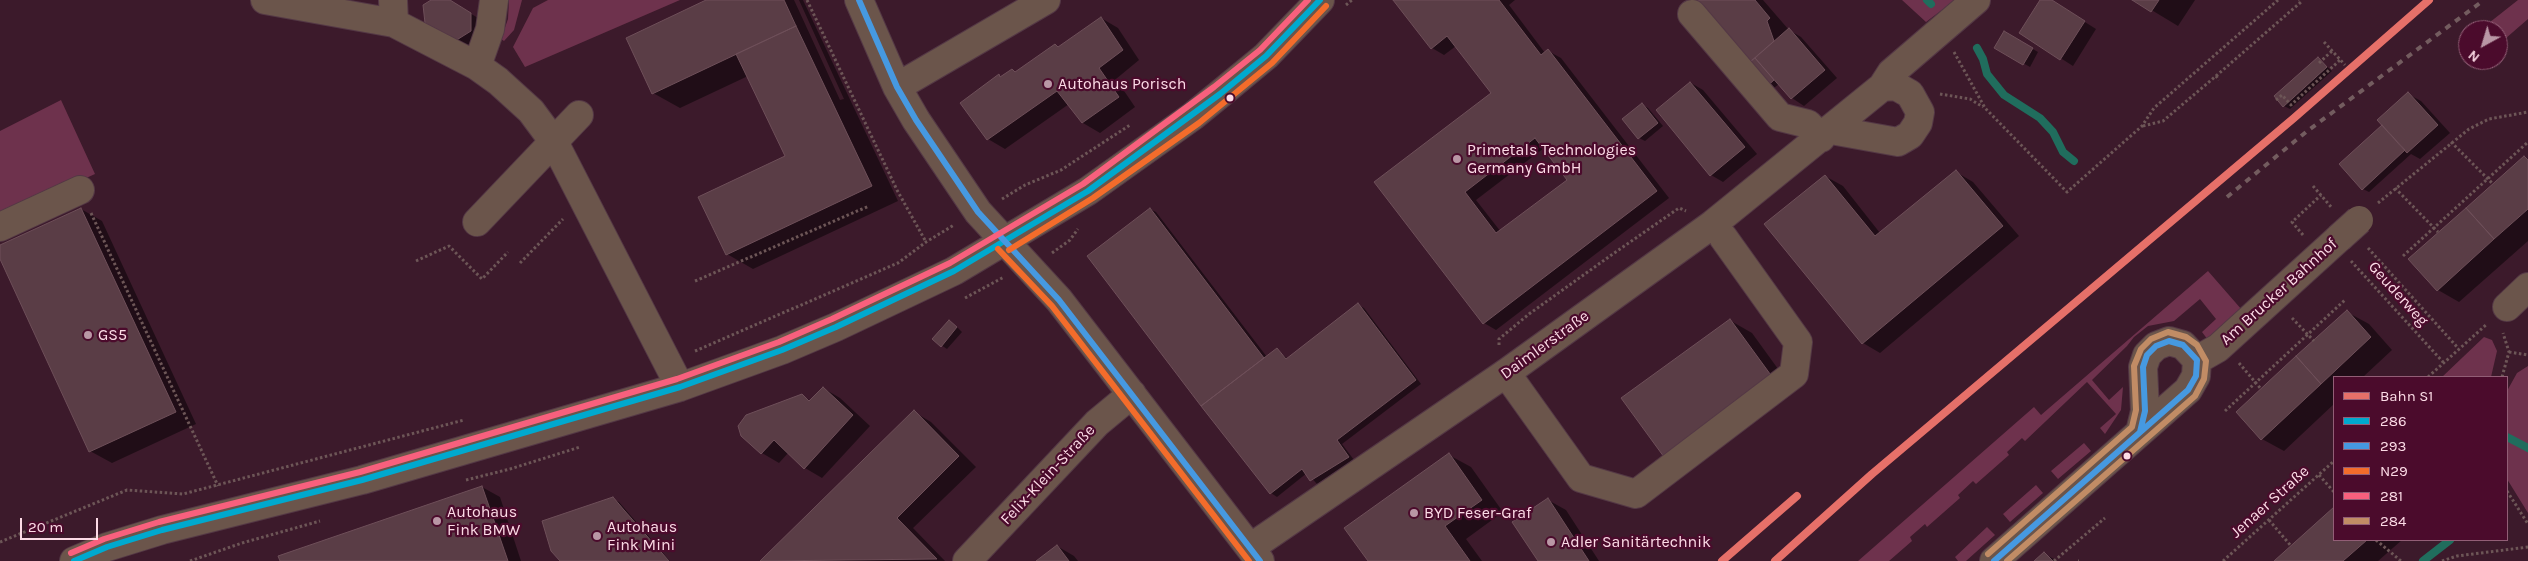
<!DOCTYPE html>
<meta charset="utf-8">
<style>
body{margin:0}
#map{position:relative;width:2528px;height:561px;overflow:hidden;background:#3c1a2b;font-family:Karla,sans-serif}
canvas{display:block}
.legend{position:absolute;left:2333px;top:376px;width:175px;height:165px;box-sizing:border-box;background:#4b0b2c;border:1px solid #925e76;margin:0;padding:6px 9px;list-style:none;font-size:15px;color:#fcdbe6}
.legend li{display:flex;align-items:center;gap:10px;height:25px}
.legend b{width:25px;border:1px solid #925e76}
.north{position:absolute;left:2458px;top:20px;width:50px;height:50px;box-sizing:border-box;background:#4b0b2c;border:1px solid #925e76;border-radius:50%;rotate:219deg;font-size:14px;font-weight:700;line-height:20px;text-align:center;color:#fcdbe6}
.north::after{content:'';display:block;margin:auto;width:18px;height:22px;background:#b997a5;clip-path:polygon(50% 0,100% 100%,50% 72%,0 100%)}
.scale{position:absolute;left:20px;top:518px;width:78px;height:22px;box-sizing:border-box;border:2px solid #fcdbe6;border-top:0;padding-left:6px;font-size:15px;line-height:18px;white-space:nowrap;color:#fcdbe6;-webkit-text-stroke:4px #4b0b2c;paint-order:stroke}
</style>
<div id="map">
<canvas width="2528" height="561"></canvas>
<ul class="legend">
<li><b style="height:6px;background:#e67069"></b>Bahn S1</li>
<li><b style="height:6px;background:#00a9ce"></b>286</li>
<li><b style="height:6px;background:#4699e1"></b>293</li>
<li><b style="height:6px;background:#f36c2b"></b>N29</li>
<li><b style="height:6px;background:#f8607d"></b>281</li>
<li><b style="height:6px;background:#c18c65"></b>284</li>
</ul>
<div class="north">N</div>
<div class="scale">20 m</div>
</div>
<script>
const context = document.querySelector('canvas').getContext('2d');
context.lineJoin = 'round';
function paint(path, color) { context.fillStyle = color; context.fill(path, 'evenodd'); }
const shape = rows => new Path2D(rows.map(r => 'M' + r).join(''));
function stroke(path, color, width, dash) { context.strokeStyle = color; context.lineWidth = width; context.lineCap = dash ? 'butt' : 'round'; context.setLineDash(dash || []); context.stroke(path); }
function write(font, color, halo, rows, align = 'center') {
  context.font = font + ' Karla,sans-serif'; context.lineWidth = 4.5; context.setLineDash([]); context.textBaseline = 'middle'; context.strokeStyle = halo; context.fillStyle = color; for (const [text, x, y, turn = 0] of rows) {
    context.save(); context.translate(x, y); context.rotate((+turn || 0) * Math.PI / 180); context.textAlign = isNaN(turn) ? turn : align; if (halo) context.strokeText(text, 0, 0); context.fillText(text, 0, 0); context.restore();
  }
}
paint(shape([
 [509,0,522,0,514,30,504,41,501,39,508,19],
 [548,0,680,0,525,67,513,47,533,8],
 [794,0,799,0,844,99,840,100],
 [1902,0,1955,0,1926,22],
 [2518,0,2528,0,2528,19,2498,45,2498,30,2480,30],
 [61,100,95,174,0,217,0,131],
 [2208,271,2242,310,2208,340,2202,332,2216,319,2200,299,2174,321,2148,326,2134,337,2127,346,2092,380,2109,400,2123,387,2121,410,2105,434,2100,428,2116,414,2087,382,2025,441,2022,438,2007,452,2009,455,1976,484,1973,481,1958,495,1960,498,1927,527,1925,524,1910,537,1912,541,1889,561,1858,561,2034,407,2041,415],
 [2484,337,2492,340,2497,351,2491,377,2442,377],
 [2528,366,2528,513,2507,479,2507,391,2517,373],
 [2084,443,2091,451,2058,479,2051,471],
 [2036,485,2043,493,2010,522,2003,514],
 [1987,527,1995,535,1966,561,1958,561,1955,557]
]), '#6e324d');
paint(shape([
 [433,0,448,0,483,21,483,38,468,47,426,22],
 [709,0,803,0,898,201,753,269,727,254,786,157,748,76,680,108,653,93],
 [1395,0,1515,0,1509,5,1545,53,1548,51,1561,58,1669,198,1496,330,1484,323,1376,182,1493,93,1456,46,1444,55,1432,48],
 [1544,148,1568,180,1501,232,1476,200],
 [1697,0,1763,0,1789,30,1801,37,1837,78,1804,106,1792,98,1779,84,1770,91],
 [2042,0,2050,0,2096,29,2073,66,2021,33],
 [2135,0,2195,0,2178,26],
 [1101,18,1118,28,1139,60,1116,79,1135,107,1100,133,1083,123,1069,104,1005,149,988,139,999,76,1002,77,1016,73,1055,45,1059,47],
 [2005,33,2038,52,2030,67,1996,48],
 [2318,59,2332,71,2290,109,2284,106],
 [1691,83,1703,90,1757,154,1723,182,1711,175],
 [2408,94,2421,101,2450,133,2420,159,2411,154,2369,192,2363,189,2384,126],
 [1642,105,1648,108,1663,126,1645,141,1639,138],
 [2524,157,2528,160,2528,241,2459,302,2438,290],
 [1956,172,1973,182,2019,236,1880,353,1863,343,1825,176,1843,186,1880,233],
 [81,209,102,221,196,424,112,463,90,451,0,256,0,246],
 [1150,209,1156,212,1267,357,1277,350,1288,359,1358,305,1364,308,1421,384,1342,444,1354,460,1317,484,1307,473,1277,497,1271,493,1089,256],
 [2347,312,2369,324,2392,350,2363,377,2334,377,2334,404,2284,451,2262,439],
 [1731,321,1752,333,1794,391,1686,469],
 [955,325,962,332,947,349,941,345],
 [823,388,840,398,870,426,822,478,805,468,789,452,779,463,762,453,801,395,811,401],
 [914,412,931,422,976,467,913,528,945,561,762,561],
 [1449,455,1471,467,1503,512,1466,539,1482,561,1369,561],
 [482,487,500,497,521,561,281,561],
 [613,499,619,502,670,561,561,561],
 [1548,500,1566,510,1599,561,1539,561],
 [2334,509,2334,540,2402,540,2378,561,2276,561],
 [1057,546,1074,556,1078,561,1038,561],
 [2045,554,2057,561,2036,561]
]), '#0007');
stroke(shape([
 [1927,0,1931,4],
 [1977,48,1983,59,1987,74,2004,95,2040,118,2053,132,2063,152,2074,161],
 [2507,437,2528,448],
 [2423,561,2450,540]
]), '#206d5d', 8);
const building = shape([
 [431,0,450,0,471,13,471,31,455,41,425,23,423,5,431,0],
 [706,0,784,0,796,26,652,94,626,38,706,0],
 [1393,0,1499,0,1541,55,1548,49,1657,191,1483,324,1374,182,1491,93,1447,36,1431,49,1393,0],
 [1535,138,1567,180,1496,233,1465,192,1535,138],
 [1695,0,1755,0,1770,18,1767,21,1774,41,1744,67,1695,0],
 [2040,0,2052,0,2085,21,2060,60,2019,33,2040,0],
 [2132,0,2159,0,2151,12,2132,0],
 [1101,17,1123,50,1099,68,1119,97,1082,123,1057,91,987,140,960,103,999,74,1000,77,1012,69,1015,72,1055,44,1058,47,1101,17],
 [796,26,872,186,726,255,698,197,785,156,736,54,796,26],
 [1789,28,1825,70,1791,99,1755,58,1789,28],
 [2004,31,2033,48,2023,65,1994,48,2004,31],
 [2318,57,2327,67,2283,107,2274,96,2318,57],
 [1755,58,1774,80,1764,89,1744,67,1755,58],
 [1690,82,1745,147,1710,176,1656,110,1690,82],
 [2408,92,2438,125,2407,153,2377,120,2408,92],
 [1642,103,1658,123,1638,139,1622,119,1642,103],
 [2382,125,2405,150,2362,190,2339,164,2382,125],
 [2524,156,2528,160,2528,209,2494,239,2466,208,2524,156],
 [1956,170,2003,226,1862,344,1764,224,1825,175,1875,236,1956,170],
 [81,208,176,412,89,452,0,259,0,245,81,208],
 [1150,208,1264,358,1201,406,1087,256,1150,208],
 [2466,208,2494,239,2437,291,2408,259,2466,208],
 [1358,303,1416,380,1337,440,1349,457,1310,481,1302,469,1270,494,1201,406,1277,348,1286,359,1358,303],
 [2347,310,2371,337,2321,384,2296,356,2347,310],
 [1730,319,1773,378,1664,457,1621,398,1730,319],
 [949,320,957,327,941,347,932,339,949,320],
 [2296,356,2321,384,2261,440,2236,412,2296,356],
 [823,387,853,415,804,469,774,440,761,454,741,436,738,426,746,415,802,394,809,401,823,387],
 [914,410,959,456,897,518,937,559,760,561,914,410],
 [1449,453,1482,500,1445,526,1470,561,1368,561,1344,528,1449,453],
 [482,486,508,561,280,561,278,556,482,486],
 [613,497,624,510,669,561,560,561,551,551,542,521,613,497],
 [1548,498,1589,561,1538,561,1512,522,1548,498],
 [2334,507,2334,540,2367,540,2343,561,2274,561,2334,507],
 [1057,545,1069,561,1036,561,1057,545],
 [2044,552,2053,561,2034,561,2044,552]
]);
paint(building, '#5a3d46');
stroke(building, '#6e4f59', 1);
const minor = shape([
 [265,0,394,23,477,66,498,81,531,111,554,142,680,387],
 [393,0,394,23],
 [859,0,897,87,916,120,978,212,1059,300,1260,561],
 [1692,14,1780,117,1808,124,1821,138],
 [477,66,490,29,494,0],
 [897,87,1046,0],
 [1882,87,1891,73,1976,0],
 [477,222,579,115],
 [0,227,80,190],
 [2507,307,2528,287],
 [2197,360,2218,348,2339,238],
 [1506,373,1581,478,1636,494,1794,374,1798,342,1723,237],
 [1250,548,1506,373,1713,224,1882,87,1896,86,1910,94,1920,112,1918,123,1910,135,1898,142,1831,130],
 [74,561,107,547,162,530,362,480,680,387,782,350,836,327,954,271,1088,191,1193,116,1220,94,1266,56,1320,0],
 [967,561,1097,423,1132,394],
 [1994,561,2188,390,2196,376,2197,360,2183,345,2169,341,2156,346,2147,355,2143,367,2145,411,2140,432]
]);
stroke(minor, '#543845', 30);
stroke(shape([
 [807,0,897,190,926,242],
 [1346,5,1352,0],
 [2324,42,2345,65],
 [1954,52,1985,108,2067,192,2142,126,2154,108,2278,0],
 [2319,63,2332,51],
 [2216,76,2301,2,2299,0],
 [1940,94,1970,99,1983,107],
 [2276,100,2282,95,2291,105,2340,60],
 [2143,126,2163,121,2216,76,2219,80],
 [2451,142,2493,184],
 [2313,186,2332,208],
 [2395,188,2438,232],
 [1002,199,1025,185,1061,170,1130,125],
 [2378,203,2469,129,2489,119,2528,112],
 [91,213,218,486],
 [2303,235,2292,222,2321,195],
 [2368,248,2458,348],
 [1052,253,1070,240,1078,229],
 [2403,256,2528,142],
 [416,261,449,246,482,279,508,252],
 [2351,261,2443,362],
 [520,263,563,219],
 [695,281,869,206],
 [965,298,1004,277],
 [2292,318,2314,341],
 [1499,345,1499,339,1529,314,1610,256,1679,208,1686,211],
 [695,351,898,263,926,242,954,225],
 [2509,352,2528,355],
 [2239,363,2261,389],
 [2428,377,2487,324],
 [2502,377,2509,352,2503,333],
 [2225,411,2346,299],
 [2319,475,2334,492],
 [466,480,510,469,580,447],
 [2507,491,2528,524],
 [2269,520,2291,546],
 [2376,540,2401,561],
 [0,542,127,490,183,494,464,420],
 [190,561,242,543,320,521],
 [2054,561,2105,518],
 [2078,561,2079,561],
 [2223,561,2334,461],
 [2442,561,2457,556,2528,547]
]), '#6d5657', 3, [2.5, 2.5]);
stroke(minor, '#6b554b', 28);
stroke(shape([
 [2227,197,2306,132,2484,0]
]), '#735c5f', 4, [6, 6]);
const minorBridge = shape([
 [2339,238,2359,220]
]);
stroke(minorBridge, '#543845', 30, []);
stroke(minorBridge, '#6b554b', 28);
stroke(shape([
 [74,561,107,547,162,530,362,480,680,387,782,350,836,327,954,271,1088,191,1220,94,1266,56,1320,0]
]), '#00a9ce', 6);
stroke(shape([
 [859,0,897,87,916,120,978,212,1059,300,1260,561],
 [1994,561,2188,390,2196,376,2197,360,2183,345,2169,341,2156,346,2147,355,2143,367,2145,411,2140,432]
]), '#4699e1', 6);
stroke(shape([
 [998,249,1052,306,1249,561],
 [1009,250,1093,198,1199,123,1272,63,1326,6]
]), '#f36c2b', 6);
stroke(shape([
 [71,553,104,539,159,522,360,472,677,379,779,342,832,319,950,263,1083,184,1214,87,1260,50,1308,0]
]), '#f8607d', 6);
stroke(shape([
 [1988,554,2132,427,2136,410,2134,366,2141,349,2151,339,2168,332,2186,337,2197,345,2206,361,2204,379,2195,396,2007,561]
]), '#c18c65', 6);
stroke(shape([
 [1722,561,1797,496],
 [1775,561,1872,474,2294,118,2429,0]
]), '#e67069', 8);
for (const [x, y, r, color] of [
 [1048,84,5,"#b997a5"],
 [1230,98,4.5,"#fcdbe6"],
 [1457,159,5,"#b997a5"],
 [88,335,5,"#b997a5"],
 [2127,456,4.5,"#fcdbe6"],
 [1414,513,5,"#b997a5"],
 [437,521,5,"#b997a5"],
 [597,536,5,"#b997a5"],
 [1551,542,5,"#b997a5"]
]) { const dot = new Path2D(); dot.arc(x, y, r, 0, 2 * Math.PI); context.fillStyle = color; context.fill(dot); stroke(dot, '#4b0b2c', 2); }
write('16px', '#fcdbe6', '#4b0b2c', [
 ["Autohaus Porisch",1058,84],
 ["Primetals Technologies",1467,150],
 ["Germany GmbH",1467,168],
 ["GS5",98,335],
 ["Autohaus",447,512],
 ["Fink BMW",447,530],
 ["BYD Feser-Graf",1424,513],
 ["Autohaus",607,527],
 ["Fink Mini",607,545],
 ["Adler Sanitärtechnik",1561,542]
], 'left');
write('16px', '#fcdbe6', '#4b0b2c', [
 ["Am Brucker Bahnhof",2279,292,-42],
 ["Geuderweg",2398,294,48],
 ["Daimlerstraße",1545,345,-36],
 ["Felix-Klein-Straße",1048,475,-47],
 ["Jenaer Straße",2270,502,-42]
]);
</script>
